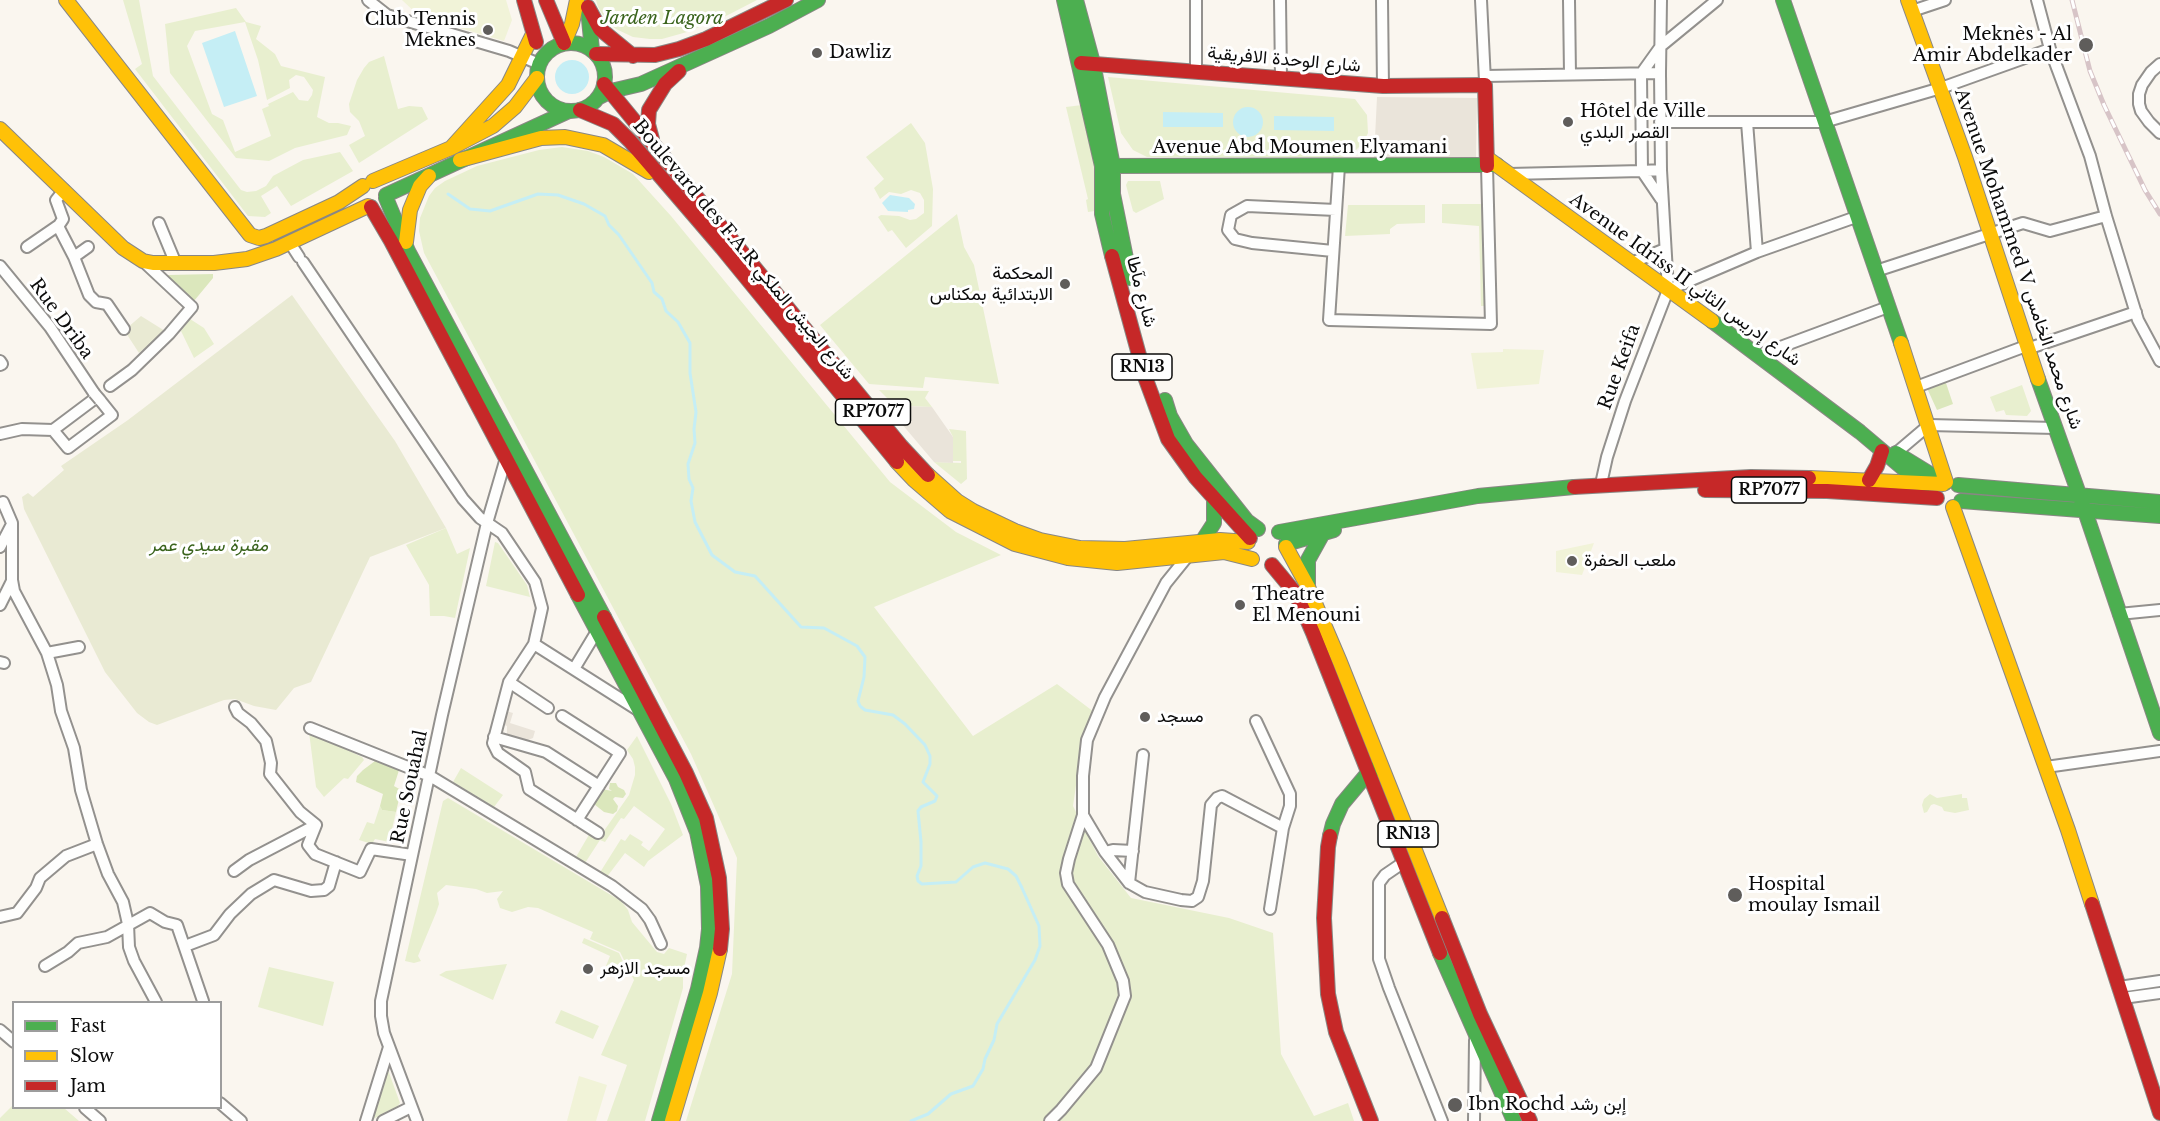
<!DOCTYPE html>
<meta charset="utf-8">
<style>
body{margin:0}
#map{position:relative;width:2160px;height:1121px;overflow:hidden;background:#faf6ef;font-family:"Libre Baskerville",serif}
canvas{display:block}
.legend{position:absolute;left:12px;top:1001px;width:210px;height:108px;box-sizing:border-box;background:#fff;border:2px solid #9d9d9d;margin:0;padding:8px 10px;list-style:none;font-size:18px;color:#0b0b0b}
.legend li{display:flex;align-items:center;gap:12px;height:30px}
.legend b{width:30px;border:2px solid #9d9d9d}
</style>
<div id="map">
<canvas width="2160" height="1121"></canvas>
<ul class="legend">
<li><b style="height:8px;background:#4caf50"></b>Fast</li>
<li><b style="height:8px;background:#ffc107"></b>Slow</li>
<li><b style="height:8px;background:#c62828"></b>Jam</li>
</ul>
</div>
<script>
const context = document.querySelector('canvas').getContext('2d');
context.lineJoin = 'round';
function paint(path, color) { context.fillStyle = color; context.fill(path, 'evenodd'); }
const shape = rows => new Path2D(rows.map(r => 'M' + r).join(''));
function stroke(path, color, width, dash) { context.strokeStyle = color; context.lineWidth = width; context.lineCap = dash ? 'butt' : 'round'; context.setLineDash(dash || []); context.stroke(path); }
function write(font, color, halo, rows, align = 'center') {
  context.font = font + ' "Libre Baskerville",Vazirmatn,serif'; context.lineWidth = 6; context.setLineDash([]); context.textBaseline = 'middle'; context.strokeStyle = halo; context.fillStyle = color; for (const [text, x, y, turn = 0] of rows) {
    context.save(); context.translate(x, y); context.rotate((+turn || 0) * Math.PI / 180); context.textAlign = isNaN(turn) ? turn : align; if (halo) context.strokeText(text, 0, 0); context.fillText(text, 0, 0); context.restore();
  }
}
paint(shape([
 [123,0,139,0,153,76,241,190,247,192,256,191,266,186,273,176,303,160,340,152,353,171,291,206,277,186,261,196,271,213,265,217,248,216,135,69,142,64],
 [596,0,757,0,726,16,687,32,662,39,650,39,633,37,616,29,607,22,598,7],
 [236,8,246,22,261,26,256,39,275,54,281,66,325,77,317,117,329,123,338,123,351,126,347,135,295,148,269,161,236,158,170,73,165,24],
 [245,22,258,60,267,100,290,88,289,80,296,75,304,77,313,90,312,95,308,101,299,100,293,92,268,104,269,106,262,109,271,136,235,152,223,120,212,114,187,46,195,31],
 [384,56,398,109,409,106,422,107,428,119,359,163,349,145,365,136,359,121,350,112,349,104,357,80,364,68,369,62],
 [1108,77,1355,99,1367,115,1368,133,1363,143,1355,151,1342,157,1147,157,1133,150,1121,133],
 [1082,105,1094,162,1095,211,1088,212,1086,200,1088,199,1066,107],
 [911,123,925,143,933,189,932,226,906,248,892,230,888,232,878,217,881,215,899,216,910,220,916,219,924,213,924,200,920,193,911,190,901,194,889,192,880,199,874,188,884,179,866,157],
 [562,147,588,151,604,157,633,174,671,216,890,482,956,532,1001,555,874,607,973,736,1057,684,1094,712,1082,744,1073,806,1098,856,1131,898,1229,918,1273,933,1281,1054,1314,1116,1348,1103,1354,1121,686,1121,732,974,737,858,691,754,424,253,419,231,420,218,429,196,435,188,445,181,477,166,539,150],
 [1128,181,1160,181,1164,199,1136,213,1133,211,1126,185],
 [1442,204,1484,204,1486,306,1481,306,1479,226,1442,223],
 [1348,205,1425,205,1425,223,1397,224,1390,229,1390,234,1345,236],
 [957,214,964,247,974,265,999,384,925,377,923,388,869,384,820,325],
 [190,319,204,328,214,344,194,358,181,331],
 [2022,385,2031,411,2027,416,2006,415,2004,410,1996,412,1990,397],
 [879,390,929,391,925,398,932,407,902,406,901,412],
 [949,429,966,431,967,479,961,484,934,462,961,463,961,461,953,461,953,437],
 [446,528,457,554,470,548,455,618,444,616,430,616,429,585,406,545],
 [495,542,498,543,527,585,530,597,486,586],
 [309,732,362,757,364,760,348,779,344,778,324,797,316,787],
 [637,736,671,804,683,835,648,861,644,867,625,853,606,878,599,874,621,839,625,841,630,834,643,842,641,845,649,851,665,829,634,806,624,819,621,818,605,842,600,840,585,863,576,857,590,833,599,838,629,795,635,775,635,767,633,759,627,750],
 [461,768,503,795,494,807,453,782],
 [1930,794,1937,798,1962,794,1962,798,1967,798,1969,810,1955,813,1944,811,1942,807,1934,804,1931,805,1927,812,1924,813,1922,805,1924,799],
 [448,798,621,901,628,910,632,922,657,952,664,954,669,948,687,954,683,973,683,988,645,1121,607,1121,627,1065,601,1055,634,980,620,952,590,939,593,932,538,908,528,907,512,912,500,908,497,899,503,891,487,893,476,889,446,885,437,893,439,904,436,913,418,956,421,961,414,963,405,961,443,801],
 [380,806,382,810,396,812,389,842,375,839,372,844,359,840,367,822,374,824],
 [584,938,619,953,630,977,606,966,610,956,582,943],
 [507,964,493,1000,439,975,446,971],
 [269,967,334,982,323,1026,258,1007],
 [561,1010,599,1026,593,1039,555,1023],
 [388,1070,400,1103,397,1107,373,1119],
 [13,1105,14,1108,64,1108,79,1121,0,1121,0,1118]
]), '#e8efcf');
paint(shape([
 [213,274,213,278,194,301,166,277,168,275],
 [1945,380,1953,404,1937,410,1926,386],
 [380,760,400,767,394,786,401,790,396,812,382,810,380,806,383,794,356,782,357,776,363,770,375,761],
 [610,783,616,783,618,787,624,790,626,794,623,798,615,797,613,799,618,806,617,811,613,814,604,812,594,804,602,789,612,791,609,789]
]), '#dbe7bc');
paint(shape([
 [292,295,395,441,446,528,370,557,311,682,294,688,276,710,254,706,235,699,224,700,157,725,149,722,137,713,105,672,24,509,22,497,28,493,33,497,64,470,61,466,128,420],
 [141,316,165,331,139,353,126,333,127,328]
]), '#e9ead3');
paint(shape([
 [402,0,506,0,512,20,504,41,419,16],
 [1503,349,1544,350,1539,384,1477,389,1471,353,1503,352],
 [1594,543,1582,575,1556,572,1556,551],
 [579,1076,607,1085,596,1121,567,1121]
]), '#f1f3d8');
paint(shape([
 [1377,97,1477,98,1476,158,1374,158],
 [902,406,932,407,953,437,953,463,934,462,901,423],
 [506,711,513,713,510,723,535,731,533,738,528,740,527,743,507,737,507,726,502,724]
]), '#eae4da');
paint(shape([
 [235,31,257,96,224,107,202,43],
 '555 77a17 17 0 1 1 34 0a17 17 0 1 1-34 0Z',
 '1233 122a15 15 0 1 1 30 0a15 15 0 1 1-30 0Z',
 [1163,112,1223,113,1223,127,1163,127],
 [1274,116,1334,117,1334,131,1274,130],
 [890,195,909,198,915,204,914,209,908,210,908,212,888,211,882,203]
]), '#c5eef5');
stroke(shape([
 [448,194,470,209,490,211,538,194,558,195,584,204,605,216,609,225,619,235,652,283,654,292,662,299,666,311,678,322,690,343,690,373,696,412,694,429,695,443,688,464,689,479,693,488,691,501,695,522,712,555,735,572,755,576,801,627,824,628,857,646,865,657,864,677,858,701,860,706,865,710,893,715,905,724,925,745,930,756,930,764,923,782,937,796,935,801,921,807,918,811,921,842,921,866,917,876,918,881,922,884,956,882,973,867,985,863,1008,869,1016,876,1022,888,1039,926,1040,946,1035,960,997,1024,994,1040,985,1059,983,1069,973,1086,951,1094,928,1114,911,1121]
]), '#c5eef5', 3);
const street = shape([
 [368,0,387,15,509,51,539,64],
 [1280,0,1281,77],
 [1382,0,1383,86],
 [1481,0,1485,81],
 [1569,0,1570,74],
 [2037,0,2050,49,2090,156,2106,216,2138,320,2160,361],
 [1912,11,1945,0],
 [2160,64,2151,72,2142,85,2139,94,2139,104,2141,111,2149,122,2160,133],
 [1196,71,1196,0],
 [1660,73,1661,0],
 [1641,74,1661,46,1717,0],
 [1485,76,1660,73,1661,170,1642,171,1641,74],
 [1660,122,1824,122,1941,88,2050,49],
 [1747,122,1757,252],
 [1339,166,1329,320,1491,324,1487,166],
 [1509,174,1642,171,1661,199],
 [64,190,56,200,63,219,59,225,59,228,74,257,89,295,96,302,107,304,124,329],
 [159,223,176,264],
 [290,243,299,257],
 [27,247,59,225],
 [1333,251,1252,243,1235,239,1228,230,1231,215,1247,206,1336,210],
 [74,257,88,247],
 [303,262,463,499,480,518,502,533,535,582,542,608,534,644,509,682,493,743,498,753,525,772,529,789,598,833],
 [1631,263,1665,249],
 [0,266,50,327,94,393],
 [1876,271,2023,223,2050,231,2106,216],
 [1668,290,1757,252,1856,217],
 [2027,349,2136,312],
 [1759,355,1888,307],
 [0,361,2,364,0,365],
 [110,386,132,370,169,334,192,307,144,262],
 [1916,387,2026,346],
 [53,430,68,448,112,415,100,400],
 [0,434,22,429,53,430,93,400],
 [1896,453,1929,425,2055,428],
 [1601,484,1607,457,1625,401,1668,290,1661,170],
 [3,502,12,523,12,580,14,591,47,653,57,685,61,711,74,748,81,790,97,844,108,874,123,902,128,924,129,947,134,961,156,1002],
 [0,547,11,526],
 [1187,557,1166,583,1105,697,1087,740,1083,776,1083,815,1105,852,1129,883,1145,892,1181,900,1192,901,1198,897,1203,881,1211,805,1217,798,1222,796,1283,828,1270,909],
 [0,605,12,581],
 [2119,614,2160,610],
 [534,644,638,710],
 [47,653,79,647],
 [0,662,4,663],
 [574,669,597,631],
 [509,682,548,708],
 [235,707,238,713,251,723,266,741,271,763,270,774,300,812,316,825,308,845,315,854,360,872,371,849,412,855],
 [562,716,620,753,577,820],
 [1256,721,1290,794,1290,806,1283,828],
 [310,728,430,776,612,886,642,909,650,920,661,944],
 [494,737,546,752,599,786],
 [2046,767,2160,751],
 [1105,852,1113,850,1133,851],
 [1404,862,1385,875,1379,883,1379,959,1389,988,1442,1121],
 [234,871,249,860,316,825],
 [1129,883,1143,755],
 [0,917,17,913,36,888,40,878,66,856,97,844],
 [185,946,214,935,230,914,251,894,274,880,311,891,324,890,329,886,336,862],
 [45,966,68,952,78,943,107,937,150,913,165,922,177,925,203,1001],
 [2119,987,2160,981],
 [2123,998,2160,993],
 [0,1030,14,1042],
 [220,1103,241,1121],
 [85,1108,100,1121],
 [366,1121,389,1047],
 [383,1121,411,1107],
 [417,1121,384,1033,381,1016,381,1001,442,715,487,523,506,458],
 [1050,1121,1061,1110,1096,1068,1125,996,1123,981,1108,945,1068,884,1066,873,1069,859,1083,815],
 [1474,1121,1475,1040]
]);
const fast = shape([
 [1064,0,1102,166,1102,214,1112,256],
 [1076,0,1093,63,1113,166,1113,194,1130,278],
 [1783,0,1901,343],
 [588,9,592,50],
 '537 77a34 34 0 1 1 68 0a34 34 0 1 1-68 0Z',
 [599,97,611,91,641,84,769,26,818,0],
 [1102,166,1497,165],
 [386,195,569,111],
 [386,198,408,251,604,617],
 [1712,321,1860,432,1924,486],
 [2038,379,2085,511,2160,733],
 [1165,400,1170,416,1186,444,1247,521,1258,529],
 [1896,453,1945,483],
 [1958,485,2160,502],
 [1961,501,2160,516],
 [1279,532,1478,496,1574,487],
 [1201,543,1214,523,1214,499],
 [1286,544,1334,530],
 [1308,584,1308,560,1323,533],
 [578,595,676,779,697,832,708,886,709,929,707,948,698,989,659,1121],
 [1330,836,1333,824,1342,804,1368,773,1377,768],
 [1440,953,1514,1121]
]);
const slow = shape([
 [66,0,250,235,259,238,266,236,339,202,363,186],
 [1908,0,1965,157,2038,379],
 [564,43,572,24,577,0],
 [0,129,123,248,143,261,153,263,214,263,247,259,276,249,368,206],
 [451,148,508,85,533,34],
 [1487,158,1712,321],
 [460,160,541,138,565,137,603,145,649,172],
 [373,181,451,148,493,126,515,107,537,78],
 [406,242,410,210,420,186,429,176],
 [1901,343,1946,482],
 [897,462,914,480,950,511,1015,544,1068,558,1117,563,1224,552,1252,559],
 [928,475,957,501,973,511,1015,531,1040,540,1080,548,1125,549,1220,540,1248,542],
 [1809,478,1943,484],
 [1953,507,2068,830,2092,904],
 [1286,547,1308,587,1340,662,1442,918],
 [672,1121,710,993,720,949]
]);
const jam = shape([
 [524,0,536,42],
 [546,0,564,43],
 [588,7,600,29,633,56],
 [596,54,655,55,679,49,706,39,786,0],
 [1081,63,1383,86,1485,85,1487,166],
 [604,84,901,446,928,475],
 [580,110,613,124,630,141,722,248,897,462],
 [652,139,648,124,649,110,665,84,679,71],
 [371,207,391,241,578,595],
 [1112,256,1145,377,1168,439,1196,478,1250,538],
 [1869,480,1877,466,1882,451],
 [1574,487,1751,477,1809,478],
 [1705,490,1827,491,1937,498],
 [1272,565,1296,594,1313,633,1440,953],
 [604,617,686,773,706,818,719,878,722,929,720,949],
 [1330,836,1328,847,1324,918,1328,994,1336,1032,1371,1121],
 [2092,904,2160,1113],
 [1442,918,1480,1014,1530,1121]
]);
stroke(street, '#93918e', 14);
stroke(fast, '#898784', 16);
stroke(slow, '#898784', 16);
stroke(jam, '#898784', 16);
stroke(street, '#fefefd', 10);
stroke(fast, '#4caf50', 14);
stroke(slow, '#ffc107', 14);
stroke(jam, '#c62828', 14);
const rail = shape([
 [2072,0,2090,71,2104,105,2145,190,2160,214]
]);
stroke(rail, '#d7c4c7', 5);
stroke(rail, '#fff', 3, [9]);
const streetBridge = shape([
 [94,393,100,400]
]);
stroke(streetBridge, '#93918e', 14, []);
stroke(streetBridge, '#fefefd', 10);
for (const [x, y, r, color] of [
 [488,30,6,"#5f5d5b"],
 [2086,45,8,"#5f5d5b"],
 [817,53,6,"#5f5d5b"],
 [1568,122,6,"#5f5d5b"],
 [1065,284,6,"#5f5d5b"],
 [1572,561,6,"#5f5d5b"],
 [1240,605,6,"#5f5d5b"],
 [1145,717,6,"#5f5d5b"],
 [1735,895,8,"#5f5d5b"],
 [588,969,6,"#5f5d5b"],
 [1455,1105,8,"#5f5d5b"]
]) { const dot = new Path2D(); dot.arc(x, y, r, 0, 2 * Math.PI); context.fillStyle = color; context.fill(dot); stroke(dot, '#fff', 2); }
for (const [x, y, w] of [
 [1142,367,60],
 [873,412,75],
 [1769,490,75],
 [1408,834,60]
]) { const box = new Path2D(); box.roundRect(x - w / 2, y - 13, w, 26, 4.5); context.fillStyle = '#fff'; context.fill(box); stroke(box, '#0b0b0b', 1.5); }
write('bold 16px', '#0b0b0b', null, [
 ["RN13",1142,367],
 ["RP7077",873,412],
 ["RP7077",1769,490],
 ["RN13",1408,834]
]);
write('italic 18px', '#39631c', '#fff', [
 ["Jarden Lagora",662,19],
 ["مقبرة سيدي عمر",209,546]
]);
write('18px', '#0b0b0b', '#fff', [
 ["Club Tennis",476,20,"right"],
 ["Meknes",476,41,"right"],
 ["Meknès - Al",2072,35,"right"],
 ["Amir Abdelkader",2072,56,"right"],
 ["Dawliz",829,53],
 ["Hôtel de Ville",1580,112],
 ["القصر البلدي",1580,133],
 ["المحكمة",1053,274,"right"],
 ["الابتدائية بمكناس",1053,295,"right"],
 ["ملعب الحفرة",1584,561],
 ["Theatre",1252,595],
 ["El Menouni",1252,616],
 ["مسجد",1157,717],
 ["Hospital",1748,885],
 ["moulay Ismail",1748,906],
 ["مسجد الازهر",600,969],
 ["Ibn Rochd إبن رشد",1468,1105]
], 'left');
write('18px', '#0b0b0b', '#fff', [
 ["شارع الوحدة الافريقية",1284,60,5],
 ["Avenue Abd Moumen Elyamani",1300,148],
 ["Boulevard des F.A.R شارع الجيش الملكي",743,250,50],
 ["Avenue Mohammed V شارع محمد الخامس",2018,259,71],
 ["Avenue Idriss II شارع إدريس الثاني",1685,280,36],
 ["شارع مآطا",1141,292,75],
 ["Rue Driba",61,319,54],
 ["Rue Keifa",1620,367,-70],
 ["Rue Souahal",410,787,-78]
]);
</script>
